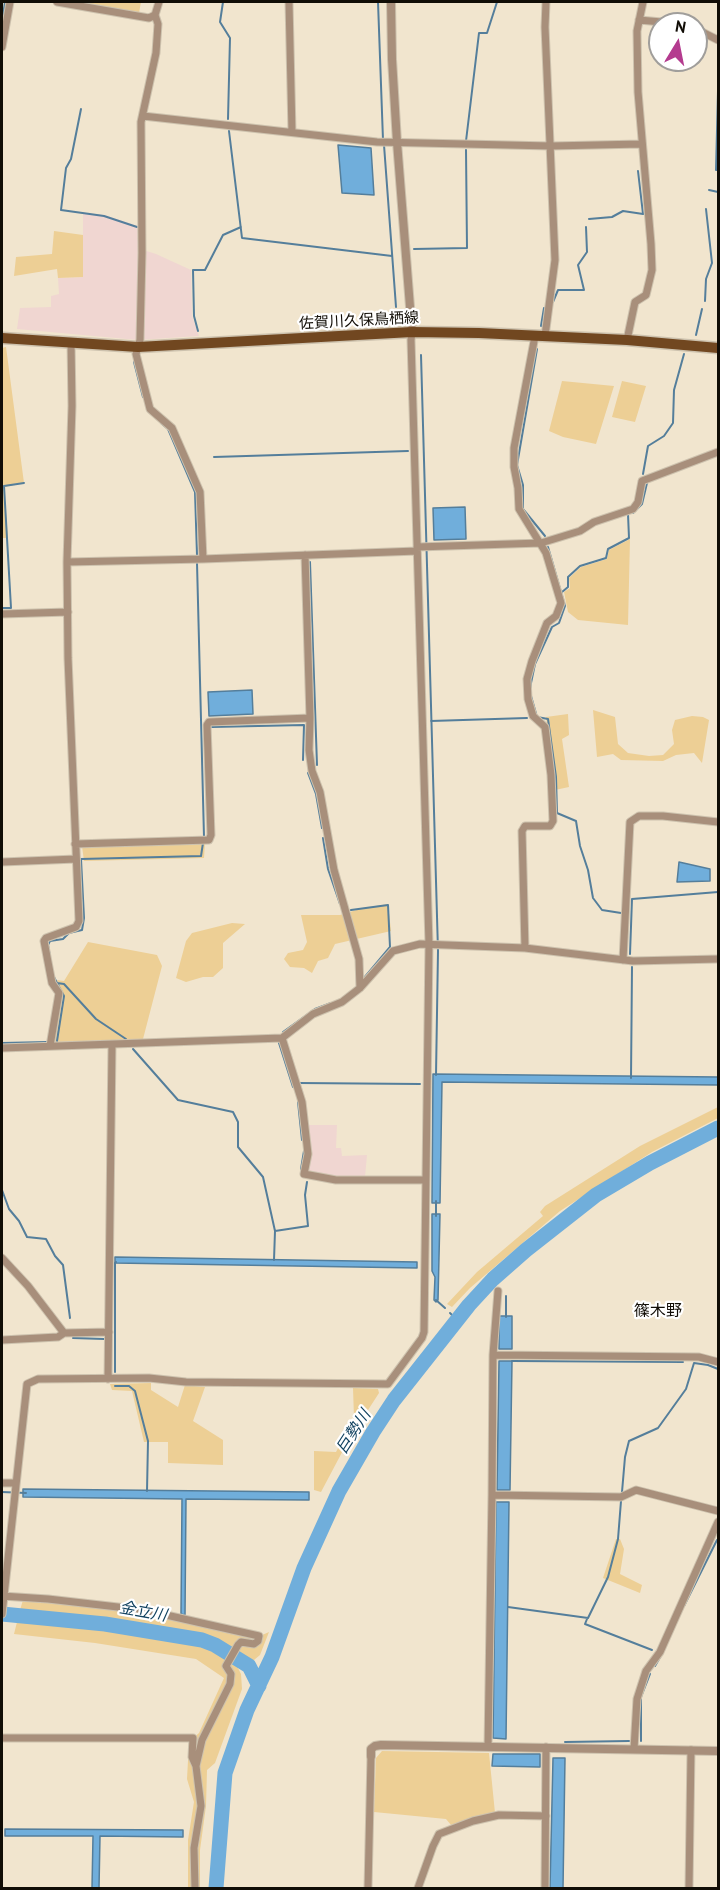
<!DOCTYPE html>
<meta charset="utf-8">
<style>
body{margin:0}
#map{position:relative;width:720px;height:1890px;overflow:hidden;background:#f1e5ce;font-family:"PT Sans",sans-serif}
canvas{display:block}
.frame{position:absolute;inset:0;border:3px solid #110d06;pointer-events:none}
.north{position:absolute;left:648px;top:12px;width:60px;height:60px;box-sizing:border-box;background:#fff;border:2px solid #a09e9b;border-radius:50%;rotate:10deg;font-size:16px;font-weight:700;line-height:24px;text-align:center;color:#110d06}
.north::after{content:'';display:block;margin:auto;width:21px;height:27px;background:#b43b8f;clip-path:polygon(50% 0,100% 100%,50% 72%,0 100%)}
</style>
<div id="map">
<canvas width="720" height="1890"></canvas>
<div class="frame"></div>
<div class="north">N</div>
</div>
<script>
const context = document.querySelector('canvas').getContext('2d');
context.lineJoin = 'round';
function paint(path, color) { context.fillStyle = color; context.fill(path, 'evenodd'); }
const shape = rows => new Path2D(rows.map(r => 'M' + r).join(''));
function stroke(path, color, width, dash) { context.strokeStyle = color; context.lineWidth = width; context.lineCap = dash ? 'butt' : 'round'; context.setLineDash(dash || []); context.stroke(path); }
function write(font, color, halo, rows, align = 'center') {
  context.font = font + ' "PT Sans","Noto Sans JP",sans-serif'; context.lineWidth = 4.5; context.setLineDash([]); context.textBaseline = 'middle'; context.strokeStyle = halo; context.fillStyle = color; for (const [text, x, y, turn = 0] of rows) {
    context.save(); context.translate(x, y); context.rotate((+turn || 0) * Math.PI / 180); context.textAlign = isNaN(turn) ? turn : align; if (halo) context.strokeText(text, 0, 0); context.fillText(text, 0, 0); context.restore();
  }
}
paint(shape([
 [83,213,105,215,138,226,140,249,156,254,191,270,192,316,199,336,138,340,17,329,20,308,51,307,51,296,59,294,58,278,83,277],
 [307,1125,337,1125,336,1148,341,1148,342,1156,367,1155,365,1177,338,1178,308,1172]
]), '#f0d6d1');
paint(shape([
 [75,2,141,2,139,13],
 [54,231,83,235,83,277,58,278,57,269,14,276,16,257,52,254],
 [6,347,24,483,4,487,8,538,2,538,2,348],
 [562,381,614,386,596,444,563,437,549,431],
 [622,381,646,386,635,422,612,417],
 [630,539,628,625,578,620,568,612,564,592,570,588,569,578,581,567,607,559,609,550],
 [593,710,615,717,618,744,628,753,649,756,663,755,674,744,672,730,675,720,692,716,703,717,709,720,702,763,694,753,676,755,663,761,621,760,613,754,597,757],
 [568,714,569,735,562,739,569,787,555,790,546,717],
 [205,843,204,858,84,861,82,846],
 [388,904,391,931,335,944,328,958,318,961,312,973,304,968,290,967,284,959,288,953,303,950,307,942,301,915,340,915,363,908],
 [232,923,245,924,223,943,223,968,213,977,203,977,186,982,176,978,186,941,192,933],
 [88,942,157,955,162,966,143,1039,55,1042,62,996,57,980,64,981],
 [718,1107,718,1118,652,1152,560,1211,470,1288,452,1307,447,1304,477,1272,543,1216,540,1212,545,1206,640,1146],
 [151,1383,151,1390,178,1407,185,1385,205,1387,193,1421,223,1440,223,1465,168,1463,168,1442,144,1442,132,1391,112,1390,110,1384],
 [353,1388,378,1389,379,1393,348,1441,321,1492,314,1490,314,1451,336,1452,354,1418],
 [616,1539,620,1539,624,1549,620,1574,642,1585,640,1593,603,1578],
 [23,1600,142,1613,253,1639,269,1632,260,1655,254,1660,246,1660,208,1638,109,1620,20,1610],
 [18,1618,107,1626,179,1639,209,1647,235,1662,241,1674,242,1689,215,1763,207,1770,206,1806,200,1850,200,1888,188,1888,188,1840,194,1802,187,1779,189,1742,199,1733,224,1678,196,1659,95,1643,14,1634],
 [382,1751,489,1753,495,1813,451,1825,446,1819,374,1812,376,1758]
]), '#edcf95');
const water = shape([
 [338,145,371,148,374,195,342,193,338,145],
 [465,507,466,539,434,540,433,508,465,507],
 [252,690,253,714,209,716,208,692,252,690],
 [679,862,710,869,710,881,677,882,679,862],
 [433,1074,718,1077,718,1085,442,1082,440,1203,432,1203,433,1074],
 [432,1214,440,1214,438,1300,436,1302,434,1300,435,1277,432,1271,432,1214],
 [115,1257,417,1262,417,1268,115,1263,115,1257],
 [499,1316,512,1316,512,1349,499,1349,499,1316],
 [499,1361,512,1361,510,1490,497,1490,499,1361],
 [23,1489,309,1492,309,1500,186,1499,185,1615,181,1614,182,1499,23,1497,23,1489],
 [496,1502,509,1502,506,1739,493,1738,496,1502],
 [493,1754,540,1754,540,1767,492,1766,493,1754],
 [553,1758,565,1758,563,1888,550,1888,553,1758],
 [5,1829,183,1830,183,1837,100,1836,99,1888,92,1888,93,1836,5,1836,5,1829]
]);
paint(water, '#70aedb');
stroke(water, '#547e9b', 1.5);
stroke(shape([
 [223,2,220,22,230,38,228,119],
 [378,2,383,140],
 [2,21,5,2],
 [718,91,716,170,718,170],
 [81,109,71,159,66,168,61,210,104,216,137,227],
 [229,131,242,238,392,256],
 [466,141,479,33,487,33,497,2],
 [384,145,396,307],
 [709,190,718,192],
 [589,219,612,217,623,211,643,214,638,171],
 [414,249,467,248,466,150],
 [705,301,706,279,712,263,706,209],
 [553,302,558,290,584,290,578,265,587,252,586,227],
 [541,326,544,308],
 [198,331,194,316,193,270,205,270,223,235,241,227],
 [696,335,702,309],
 [537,349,517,465,523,485,523,509,545,536],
 [421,355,438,951,436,1075],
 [134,362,143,397],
 [161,423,168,429,195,492,197,555],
 [214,457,408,451],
 [643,474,648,446,664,436,673,423,674,390,684,354],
 [633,513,642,504,647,483],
 [548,547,565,606,559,623,552,627,535,664,531,683,531,696,537,717,548,719,556,777,557,813,576,821,580,846,588,870,593,898,602,910,621,913],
 [310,562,317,765],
 [197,563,204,837],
 [562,592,568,587,568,577,580,566,606,558,608,549,629,538,628,514],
 [2,608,11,608,4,486,24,483],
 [431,721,527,718],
 [212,727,304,725,303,760],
 [308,773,316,794,322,828],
 [323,838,328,869,340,904],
 [351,910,388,905,390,947,364,978],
 [630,954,632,899,718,892],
 [50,957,48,945,50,941,63,939,69,933,82,930,84,918,81,859,201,856,203,843],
 [54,977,57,983,64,984,96,1019,126,1039],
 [57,983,64,996,57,1041],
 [283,1032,315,1009,331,1003],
 [2,1043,47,1042],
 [279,1043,293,1087],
 [133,1049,178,1100,233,1112,238,1122,238,1147,263,1177,275,1231],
 [631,1078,632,967],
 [299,1083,420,1084],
 [298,1102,302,1140],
 [301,1169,304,1151],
 [2,1190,9,1209,19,1221,27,1237,46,1239,55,1256,63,1265,70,1318],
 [436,1216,436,1201],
 [274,1260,275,1231,308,1226,305,1195,307,1182],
 [436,1300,445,1308],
 [450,1313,457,1320],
 [506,1317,506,1296],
 [73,1338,104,1339],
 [512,1361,683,1362],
 [115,1372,115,1263,116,1262],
 [115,1386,129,1386,135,1391,148,1441,147,1491],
 [2,1492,26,1493],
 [622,1492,625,1457,629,1441,658,1428,686,1389,694,1363,708,1365,718,1369],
 [684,1606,717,1540,718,1540],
 [508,1607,588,1618,608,1577,618,1539,621,1501],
 [587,1619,585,1624,652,1650],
 [180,1635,181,1630],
 [655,1666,663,1652],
 [641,1741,641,1697,650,1674],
 [565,1742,629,1741]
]), '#547e9b', 2);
stroke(shape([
 [2,1614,105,1624,202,1640,215,1645,249,1666,259,1686],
 [216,1888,225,1773,247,1710,272,1657,304,1568,339,1491,373,1432,394,1400,469,1305,493,1279,526,1250,596,1195,650,1163,718,1128]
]), '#70aedb', 15);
const minor = shape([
 [57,2,149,18,155,15],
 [159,2,155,15,158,24,156,53,141,122,142,253,140,340,136,354,150,409,172,428,200,492,203,559],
 [289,2,292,132],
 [639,20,684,24],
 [696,29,718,40],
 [2,47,10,2],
 [143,116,377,142,551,146,641,144],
 [545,336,555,260,545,27,546,2],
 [627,340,635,302,646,295,652,270,651,244,638,92,637,31,643,2],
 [417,547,541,543,580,531,594,522,633,509,638,502,642,481,718,452],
 [305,555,310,718,309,750,312,771,320,792,334,870,359,959,360,988],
 [67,562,203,559,417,551],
 [2,614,68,612],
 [75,844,209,840,211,835,207,725,209,722,310,718],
 [2,862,76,859],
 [525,948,522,831,525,826,550,826,553,821,551,775,545,727,533,716,528,699,527,679,532,661,547,623,556,616,561,603,546,553,519,509,518,488,514,467,514,448,535,336],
 [623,960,630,822,639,816,663,816,718,822],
 [282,1038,302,1102,308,1154,304,1174,336,1180,426,1180],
 [50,1046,59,993,52,983,44,941,46,938,76,927,79,921,68,658,67,562,72,406,71,342],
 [2,1048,282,1038,313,1014,342,1002,360,988,393,951,420,944,525,948,633,961,718,959],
 [2,1258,28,1286,64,1333],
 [2,1340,58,1337,64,1333,109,1332],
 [493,1355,699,1357,718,1362],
 [108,1379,112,1045],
 [2,1483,16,1483],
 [492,1495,493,1355,498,1291],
 [2,1596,48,1599,144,1610,259,1636,258,1641,254,1644,241,1642,238,1645,226,1666,231,1674,230,1684,202,1740,196,1766],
 [2,1614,27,1384,38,1379,149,1378,186,1382,388,1384,422,1338,424,1332,429,944,411,340,412,332],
 [2,1738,193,1738,192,1757,196,1766,201,1806,194,1848,195,1888],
 [488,1746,492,1495,621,1497,636,1490,718,1511],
 [634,1749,637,1699,646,1671,660,1652,718,1522],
 [368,1888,371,1756],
 [418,1888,433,1846,439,1834,473,1821,499,1815,546,1816],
 [545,1888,546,1747],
 [689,1888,691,1750]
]);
const tertiary = shape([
 [391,2,392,59,397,142,412,332],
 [371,1756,371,1749,375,1746,381,1745,718,1751]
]);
const primary = shape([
 [2,338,138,347,412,332,479,333,627,340,718,348]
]);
stroke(minor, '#cdc2ae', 9);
stroke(tertiary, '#cdc2ae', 10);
stroke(primary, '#cdc2ae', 13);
stroke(minor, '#a88f7b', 7);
stroke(tertiary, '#a88f7b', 8);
stroke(primary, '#714720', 10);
write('15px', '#110d06', '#fff', [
 ["佐賀川久保鳥栖線",359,321,-3]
]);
write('16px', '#110d06', '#fff', [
 ["篠木野",658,1311]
]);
write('italic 16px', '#124260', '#fff', [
 ["巨勢川",354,1432,-57],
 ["金立川",143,1612,10]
]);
</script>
